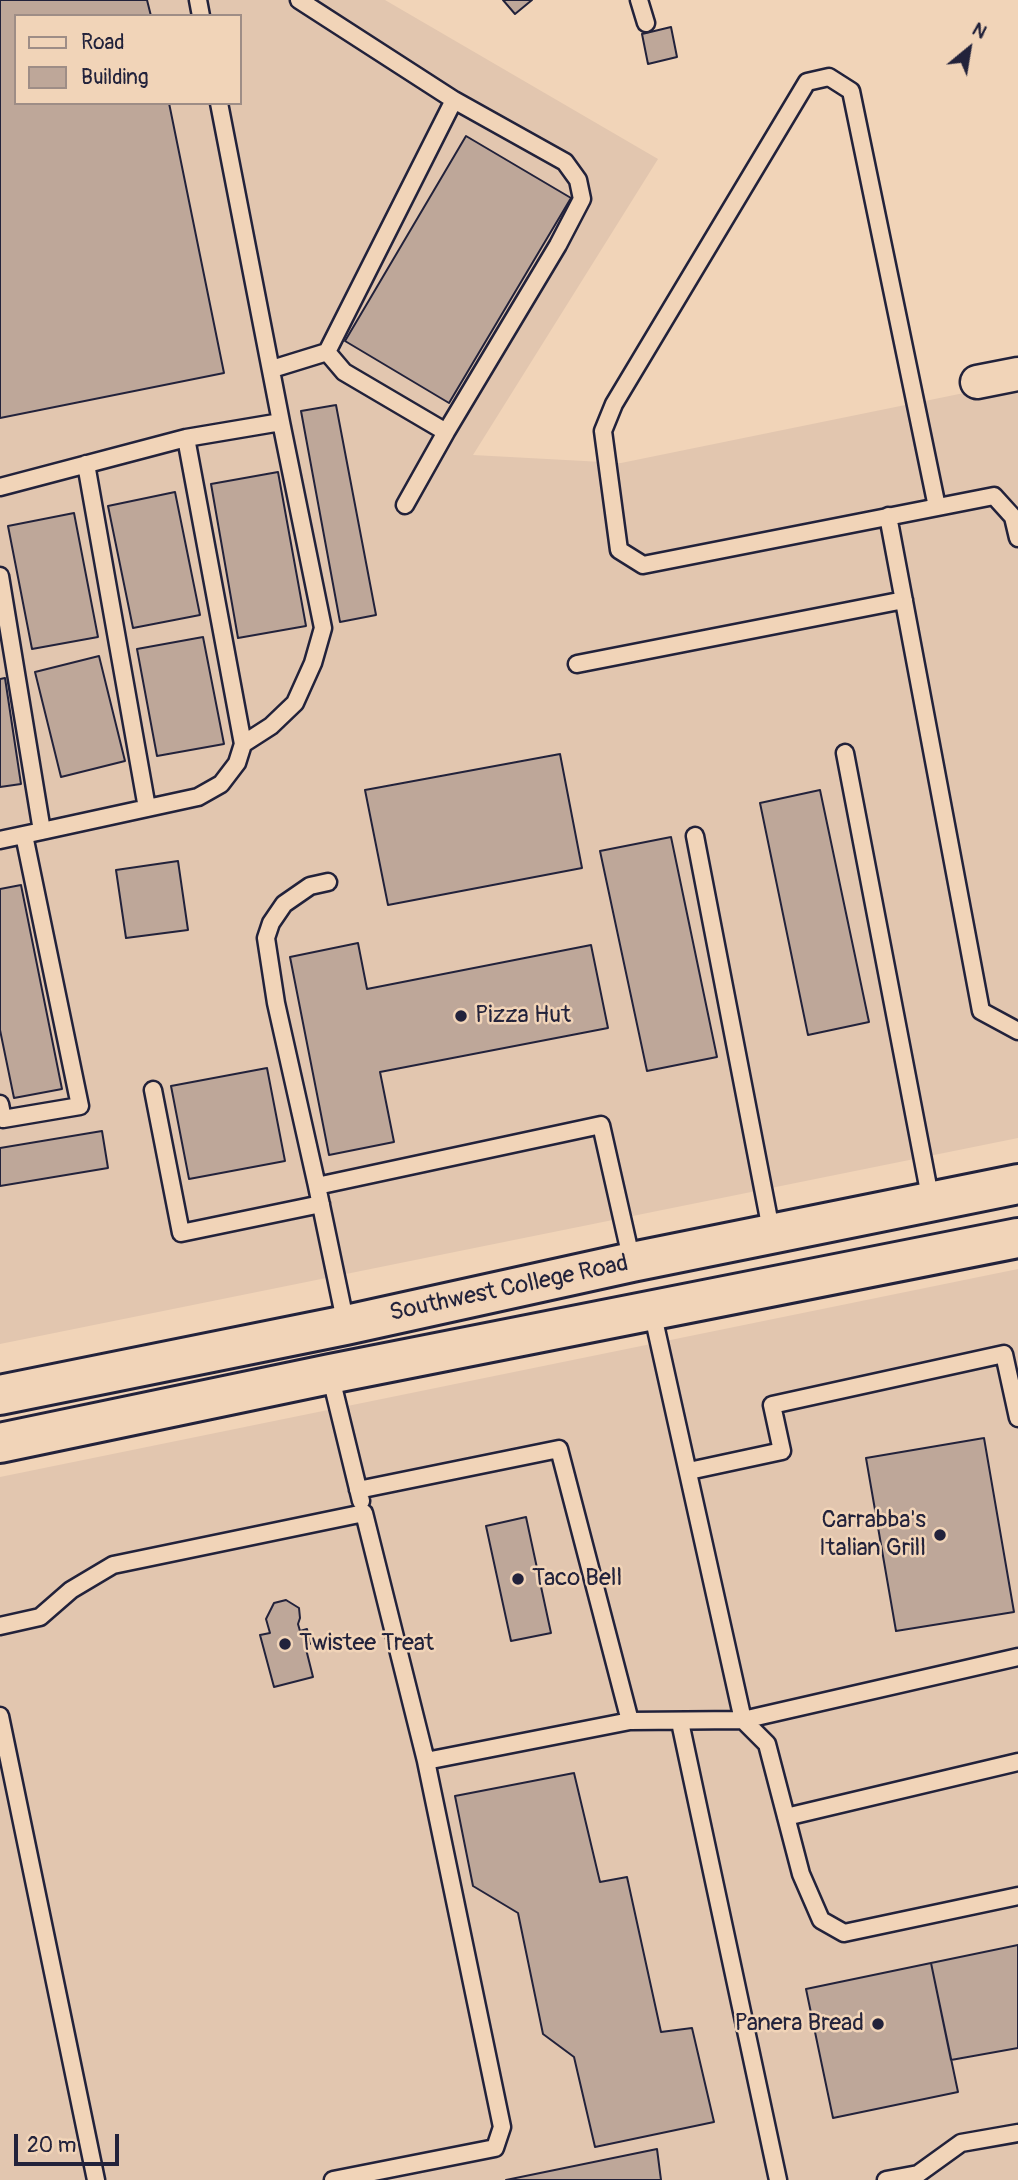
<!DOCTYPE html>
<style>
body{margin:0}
#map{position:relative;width:1018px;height:2180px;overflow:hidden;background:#f1d4b8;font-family:Pangolin,sans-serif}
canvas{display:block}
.legend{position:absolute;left:14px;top:14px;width:228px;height:91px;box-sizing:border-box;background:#f1d4b8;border:2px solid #9e8d86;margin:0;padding:9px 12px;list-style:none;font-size:21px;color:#22223b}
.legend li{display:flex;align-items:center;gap:14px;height:35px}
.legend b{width:35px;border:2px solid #9e8d86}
.north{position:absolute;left:934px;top:14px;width:70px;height:70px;-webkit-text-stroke:5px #f1d4b8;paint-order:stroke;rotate:30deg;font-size:19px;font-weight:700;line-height:28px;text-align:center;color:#22223b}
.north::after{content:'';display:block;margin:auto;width:24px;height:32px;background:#22223b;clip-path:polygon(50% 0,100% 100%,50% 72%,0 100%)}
.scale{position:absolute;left:14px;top:2134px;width:105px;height:32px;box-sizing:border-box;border:4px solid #22223b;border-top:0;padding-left:9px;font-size:21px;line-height:24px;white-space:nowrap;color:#22223b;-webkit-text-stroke:5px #f1d4b8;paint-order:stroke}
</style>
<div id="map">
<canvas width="1018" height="2180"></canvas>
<ul class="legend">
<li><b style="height:9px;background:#f1d4b8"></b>Road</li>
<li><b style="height:19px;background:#bea799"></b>Building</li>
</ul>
<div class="north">N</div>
<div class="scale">20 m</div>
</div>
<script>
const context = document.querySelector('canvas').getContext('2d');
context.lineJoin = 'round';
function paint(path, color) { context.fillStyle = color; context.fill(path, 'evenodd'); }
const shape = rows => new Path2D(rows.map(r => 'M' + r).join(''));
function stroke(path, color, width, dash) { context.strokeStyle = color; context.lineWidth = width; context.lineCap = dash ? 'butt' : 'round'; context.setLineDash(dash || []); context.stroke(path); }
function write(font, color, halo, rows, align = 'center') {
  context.font = font + ' Pangolin,sans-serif'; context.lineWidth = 5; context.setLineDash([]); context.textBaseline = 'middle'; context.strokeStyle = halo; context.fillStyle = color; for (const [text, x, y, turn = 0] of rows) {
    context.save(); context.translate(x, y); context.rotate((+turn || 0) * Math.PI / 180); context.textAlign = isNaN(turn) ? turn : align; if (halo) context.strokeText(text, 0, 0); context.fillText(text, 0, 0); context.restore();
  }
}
paint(shape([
 [0,0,385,0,658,159,473,455,621,463,1018,382,1018,1138,0,1344],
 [16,16,240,16,240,103,16,103],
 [1018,1269,1018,2180,0,2180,0,1477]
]), '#e2c6af');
const building = shape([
 [0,0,147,0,151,16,16,16,16,103,169,103,224,373,0,418,0,0],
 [503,0,532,0,515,14,503,0],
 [671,27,677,57,648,64,642,34,671,27],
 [466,136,571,198,449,403,345,341,466,136],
 [336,405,376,615,340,622,301,411,336,405],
 [278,472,306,626,238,638,211,484,278,472],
 [175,492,200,615,133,628,108,506,175,492],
 [74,513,98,637,32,649,8,526,74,513],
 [203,637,224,744,157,756,137,649,203,637],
 [99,656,125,761,61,777,35,672,99,656],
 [5,678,21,784,0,787,0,679,5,678],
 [560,754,582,868,388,905,365,790,560,754],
 [820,790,869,1022,808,1035,760,803,820,790],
 [671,837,717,1057,647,1071,600,851,671,837],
 [178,861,188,930,126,938,116,870,178,861],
 [21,885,62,1089,14,1098,0,1030,0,889,21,885],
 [358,943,367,989,591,945,608,1028,380,1072,394,1142,329,1155,290,957,358,943],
 [267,1068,285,1161,189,1179,171,1086,267,1068],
 [102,1131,108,1168,0,1186,0,1148,102,1131],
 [984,1438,1014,1612,896,1631,866,1458,984,1438],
 [526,1517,551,1633,511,1641,486,1526,526,1517],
 [286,1600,299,1608,300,1618,298,1624,300,1631,307,1629,310,1644,305,1645,313,1677,274,1687,260,1635,270,1633,266,1619,274,1603,286,1600],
 [574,1773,600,1882,627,1877,661,2032,692,2028,714,2122,595,2147,574,2057,543,2034,518,1913,473,1886,455,1796,574,1773],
 [1018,1945,1018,2048,951,2060,931,1963,1018,1945],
 [931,1963,958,2092,833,2118,806,1989,931,1963],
 [657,2149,661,2180,506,2180,657,2149]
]);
paint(building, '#bea799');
stroke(building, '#22223b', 2);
const lane = shape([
 [198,0,201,16],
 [639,0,646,23],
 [219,103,281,422],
 [327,352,344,372,446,432,558,245,582,199,578,180,565,162,454,100],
 [272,369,327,352,454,100,299,0],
 [186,438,281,422,323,628,313,663,295,703,271,726,243,744],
 [86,464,147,808],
 [0,487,186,438,243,744,237,763,221,784,198,797,42,831],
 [405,505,446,432],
 [937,507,851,91,829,77,807,82,614,404,603,431,619,550,643,565,994,496,1013,517,1018,538],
 [888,516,981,1011,1018,1031],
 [0,576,42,831,0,840],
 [577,664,904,600],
 [845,753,931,1202],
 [695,836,772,1235],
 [153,1090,181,1233,321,1204],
 [0,1104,3,1119,80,1106,24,835],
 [317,1186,276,1003,266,938,271,923,284,904,310,886,328,882],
 [346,1325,317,1186,601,1125,632,1262],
 [330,1374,361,1501],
 [689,1471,782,1451,772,1405,1004,1354,1018,1418],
 [358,1490,559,1449,630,1721],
 [0,1626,40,1617,71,1590,113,1565,364,1513,426,1761,630,1721,743,1720,652,1311],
 [0,1716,96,2180],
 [743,1720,767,1744,801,1874,821,1920,844,1933,1018,1896],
 [743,1720,1018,1657],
 [680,1722,778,2180],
 [786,1817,1018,1762],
 [333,2180,495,2148,502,2127,426,1761],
 [886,2180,918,2174,961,2143,1018,2133]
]);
const street = shape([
 [977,382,1018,374]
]);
const primary = shape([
 [0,1395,346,1325,632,1262,1018,1184],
 [0,1443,330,1374,1018,1238]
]);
stroke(lane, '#22223b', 21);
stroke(street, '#22223b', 37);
stroke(primary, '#22223b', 44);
stroke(lane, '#f1d4b8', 16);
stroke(street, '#f1d4b8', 32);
stroke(primary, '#f1d4b8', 38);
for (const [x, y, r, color] of [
 [461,1016,7,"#22223b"],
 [940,1535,7,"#22223b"],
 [518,1579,7,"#22223b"],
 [285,1644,7,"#22223b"],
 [878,2024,7,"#22223b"]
]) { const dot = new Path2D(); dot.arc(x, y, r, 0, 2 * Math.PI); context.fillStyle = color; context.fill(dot); stroke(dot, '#f1d4b8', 2.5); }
write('24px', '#22223b', '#f1d4b8', [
 ["Pizza Hut",475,1016],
 ["Carrabba's",926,1521,"right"],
 ["Italian Grill",926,1549,"right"],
 ["Taco Bell",532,1579],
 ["Twistee Treat",299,1644],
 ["Panera Bread",864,2024,"right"]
], 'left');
write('24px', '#22223b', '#f1d4b8', [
 ["Southwest College Road",509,1289,-12]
]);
</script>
